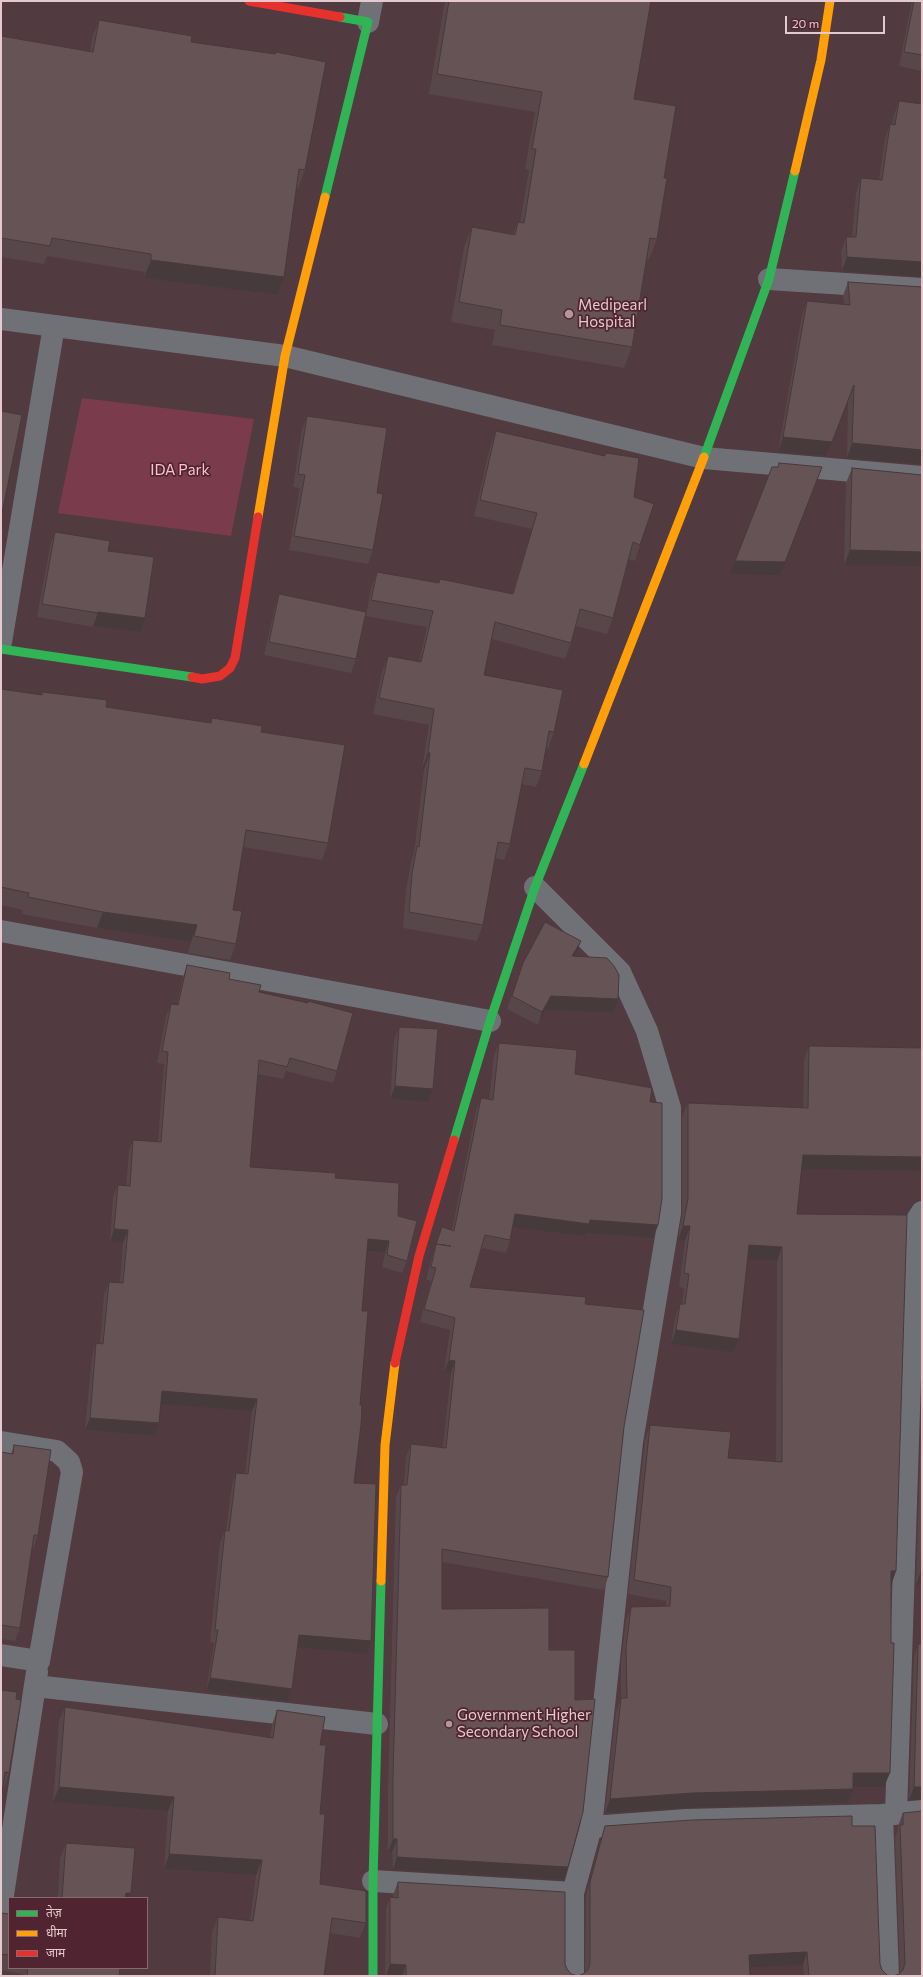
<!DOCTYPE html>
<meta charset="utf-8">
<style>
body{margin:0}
#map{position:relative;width:923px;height:1977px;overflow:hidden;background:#513a40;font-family:Commissioner,"Noto Sans Devanagari",sans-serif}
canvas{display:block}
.frame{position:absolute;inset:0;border:2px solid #e5c9cf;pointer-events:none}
.legend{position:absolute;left:8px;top:1897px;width:140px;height:72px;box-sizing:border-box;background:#502531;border:1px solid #8c6770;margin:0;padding:5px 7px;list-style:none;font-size:12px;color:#e5c9cf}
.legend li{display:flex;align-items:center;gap:8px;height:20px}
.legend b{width:20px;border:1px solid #8c6770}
.scale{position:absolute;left:785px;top:16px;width:100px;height:18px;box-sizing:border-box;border:2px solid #e5c9cf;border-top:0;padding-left:5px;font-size:12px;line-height:14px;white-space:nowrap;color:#e5c9cf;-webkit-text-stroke:3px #502531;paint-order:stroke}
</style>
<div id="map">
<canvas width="923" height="1977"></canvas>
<div class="frame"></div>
<ul class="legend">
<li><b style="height:5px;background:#30b455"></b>तेज़</li>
<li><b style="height:5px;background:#ff9f0a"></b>धीमा</li>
<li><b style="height:5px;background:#e5322d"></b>जाम</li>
</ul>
<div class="scale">20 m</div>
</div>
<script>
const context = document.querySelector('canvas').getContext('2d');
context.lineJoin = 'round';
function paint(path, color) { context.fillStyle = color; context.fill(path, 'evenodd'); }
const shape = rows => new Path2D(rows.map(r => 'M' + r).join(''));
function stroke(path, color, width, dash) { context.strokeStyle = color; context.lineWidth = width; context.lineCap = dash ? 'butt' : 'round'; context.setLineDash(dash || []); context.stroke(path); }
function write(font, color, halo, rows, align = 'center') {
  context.font = font + ' Commissioner,sans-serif'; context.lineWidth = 3.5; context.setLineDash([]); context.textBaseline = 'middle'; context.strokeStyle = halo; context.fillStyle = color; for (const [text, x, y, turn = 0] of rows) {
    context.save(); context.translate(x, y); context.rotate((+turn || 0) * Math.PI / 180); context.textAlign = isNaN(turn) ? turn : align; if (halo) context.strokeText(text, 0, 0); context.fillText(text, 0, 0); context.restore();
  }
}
paint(shape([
 [82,398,254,419,231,536,58,513]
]), '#7a3c4d');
stroke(shape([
 [368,22,372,1],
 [769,279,922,289],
 [1,319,285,356,704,458,922,477],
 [1,642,54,326],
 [535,887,620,972,647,1031,670,1108,670,1213,632,1442,591,1827],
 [1,931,490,1021],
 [1,1442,57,1451,69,1462,72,1472,39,1661,1,1655],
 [35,1686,377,1724],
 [896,1814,915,1223,922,1212],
 [882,1815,888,1976],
 [373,1881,573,1893,591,1827,687,1820,882,1815,922,1811],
 [573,1893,573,1976],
 [1,1908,37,1672]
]), '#707176', 22);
stroke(shape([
 [325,197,368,22,340,17],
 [704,457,769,279,795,171],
 [1,649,192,677],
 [454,1140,490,1021,535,887,584,764],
 [373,1976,373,1881,381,1581]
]), '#30b455', 9);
stroke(shape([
 [795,171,821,60,830,1],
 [258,517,285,356,325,197],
 [584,764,704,457],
 [381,1581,385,1445,395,1363]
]), '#ff9f0a', 9);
stroke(shape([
 [249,1,340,17],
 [192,677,202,679,220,676,230,668,235,658,258,517],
 [395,1363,419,1256,454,1140]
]), '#e5322d', 9);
paint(shape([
 [445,1,651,1,634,99,664,178,657,239,649,259,647,259,632,347,624,368,492,345,495,330,451,322,464,247,472,227,513,234,518,222,520,223,529,170,525,169,535,112,429,94],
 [912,1,922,1,922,71,899,66],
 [99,20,191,42,305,170,298,188,296,188,284,277,278,295,144,278,145,272,47,256,44,264,1,257,1,36,90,51,92,38],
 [899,101,922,104,842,271,841,252,846,237,852,237,856,193,861,178,879,180,885,139,890,124,892,124,894,115],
 [848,282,922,287,847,458,848,400,826,456,778,452,802,315,807,301,844,304,843,296],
 [307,416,377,493,373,550,368,564,289,550,300,488,293,487,302,429],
 [496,431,604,456,606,453,634,497,640,545,635,561,629,559,613,618,607,634,576,626,571,643,565,659,492,639,484,675,554,732,548,748,546,748,542,771,536,787,521,784,510,844,504,860,495,858,483,925,477,941,403,928,406,890,411,862,414,853,424,769,422,769,429,725,373,714,382,672,388,656,419,662,427,627,366,616,371,588,377,572,438,583,440,579,512,594,532,529,474,516,490,447],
 [852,468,922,475,844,565,846,483],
 [55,532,108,551,145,618,141,632,93,626,93,627,37,617,50,546],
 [279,594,356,659,351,673,264,655,275,607],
 [1,689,41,695,42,692,106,707,210,723,212,718,261,732,328,843,322,860,243,847,233,910,236,944,230,960,188,953,191,942,97,928,22,914,23,910,1,905],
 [576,954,574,956,613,1013,546,1010,538,1025,507,1009,523,963],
 [187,965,229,979,259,992,337,1071,333,1083,286,1071,283,1079,258,1074,250,1167,335,1178,398,1216,407,1261,402,1273,382,1267,385,1253,367,1252,362,1311,360,1405,354,1483,371,1641,367,1654,298,1647,287,1701,206,1691,214,1643,210,1642,220,1543,225,1530,226,1530,232,1485,236,1473,245,1474,252,1411,161,1404,159,1423,155,1436,85,1430,92,1356,96,1343,100,1344,104,1294,109,1282,120,1283,123,1243,110,1242,113,1197,118,1185,126,1186,129,1152,133,1140,158,1142,164,1064,157,1063,166,1016,171,1004,177,1005,183,977],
 [399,1027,428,1102,390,1099,394,1040],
 [499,1043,575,1074,650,1102,658,1225,653,1238,586,1233,585,1236,513,1227,510,1240,506,1253,482,1248,470,1287,585,1304,624,1427,608,1577,604,1590,442,1562,442,1609,549,1650,568,1867,564,1880,393,1870,392,1852,388,1852,388,1789,396,1497,401,1485,404,1485,406,1457,411,1444,443,1447,451,1373,444,1372,450,1330,420,1322,431,1281,426,1279,432,1257,437,1240,442,1227,452,1230,476,1111,481,1098,489,1100,494,1055],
 [809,1046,922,1048,922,1171,801,1169,797,1214,896,1571,891,1585,884,1787,853,1787,848,1803,687,1808,605,1813,616,1712,621,1698,621,1662,626,1621,631,1607,666,1606,666,1601,628,1594,645,1439,650,1425,728,1458,776,1462,777,1261,747,1259,739,1339,734,1353,671,1344,675,1318,680,1304,682,1304,684,1288,679,1287,685,1241,678,1240,682,1213,682,1117,688,1103,803,1108,804,1060],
 [922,1394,922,1585,916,1585],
 [14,1445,38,1535,33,1549,32,1549,20,1628,15,1641,1,1639,1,1452,11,1454],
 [918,1644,922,1644,922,1800,909,1800,914,1657],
 [16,1699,9,1773,4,1788,3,1788],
 [65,1707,270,1737,272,1725,277,1710,320,1745,320,1884,366,1923,360,1938,330,1933,324,1976,210,1976,212,1932,218,1917,250,1921,256,1875,164,1869,168,1811,53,1802,59,1721],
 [903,1813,922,1976,804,1976,803,1965,749,1968,750,1976,385,1976,386,1909,390,1897,393,1897,393,1895,398,1882,565,1964,567,1969,571,1974,578,1976,583,1974,585,1973,586,1895,601,1839,605,1826,852,1826,880,1964,882,1970,887,1975,893,1976,899,1974,900,1973,895,1838,898,1829,898,1826],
 [66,1843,129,1898,58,1898,60,1858],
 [1,1913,9,1914,9,1968,120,1968,119,1976,23,1976,23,1974,1,1970]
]), '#58474a');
paint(shape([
 [847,257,922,262,922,277,842,271],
 [151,260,284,277,278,295,144,278],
 [854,385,826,456,778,452,783,437],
 [852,443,922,450,922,464,847,458],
 [822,467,780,575,730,574,735,561],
 [850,550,922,552,922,566,844,565],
 [98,612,145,618,141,632,93,626],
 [428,753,430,753,424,769,422,769],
 [103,912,197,925,191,942,97,928],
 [581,941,576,954,567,970,572,956],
 [551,996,618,999,613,1013,546,1010,538,1025,542,1012],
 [395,1086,433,1089,428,1102,390,1099],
 [803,1155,922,1157,922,1171,798,1169],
 [515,1214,658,1225,653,1238,586,1233,585,1236,511,1227],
 [683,1226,690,1226,685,1241,678,1240],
 [114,1229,128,1230,123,1243,110,1242],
 [368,1239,389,1241,385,1253,363,1251],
 [749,1245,782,1247,777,1261,743,1259],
 [676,1330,739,1339,734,1353,671,1344],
 [449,1360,455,1361,451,1373,444,1372],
 [162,1391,257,1399,252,1411,158,1404],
 [90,1418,159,1423,155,1436,85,1430],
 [891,1571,896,1571,891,1585],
 [921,1571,922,1571,922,1585,916,1585],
 [299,1635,371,1641,367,1654,295,1647],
 [210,1678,292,1689,287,1701,206,1691],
 [853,1773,890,1773,884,1787,847,1787],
 [59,1787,174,1797,168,1811,53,1802],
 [914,1787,922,1787,922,1800,909,1800],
 [853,1789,848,1803,687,1808,605,1813,610,1799,692,1793],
 [393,1839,397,1839,392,1852,388,1852],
 [169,1854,262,1860,256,1875,164,1869],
 [397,1857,568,1867,564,1880,393,1870],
 [126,1893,131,1893,129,1898,124,1898],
 [807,1952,803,1965,744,1968,749,1955],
 [390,1964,406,1965,402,1976,386,1976]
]), '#473a3c');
const building = shape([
 [449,1,651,1,634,99,676,106,664,178,667,178,657,239,650,238,632,347,500,325,502,310,459,302,472,227,515,235,518,222,524,223,536,149,532,149,542,92,437,74,449,1],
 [914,1,922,1,922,55,904,52,914,1],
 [99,20,192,36,191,42,275,54,276,52,326,62,305,170,299,169,284,277,151,260,151,254,52,238,50,246,1,238,1,36,93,52,99,20],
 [899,101,922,104,922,262,847,257,846,237,856,237,861,178,882,180,890,124,895,125,899,101],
 [848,282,922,287,922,450,852,443,854,385,832,442,783,437,807,301,850,305,848,282],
 [1,411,22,415,1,518,1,411],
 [307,416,387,428,377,493,383,494,373,550,294,536,305,475,298,474,307,416],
 [496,431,605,456,606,453,639,458,634,497,654,504,640,545,633,542,613,618,580,609,571,643,495,622,484,675,563,690,554,732,549,731,542,771,525,768,510,844,498,842,483,925,409,912,412,874,417,846,419,847,430,753,428,753,434,709,379,698,388,656,421,662,433,611,371,600,377,572,439,583,440,579,513,594,537,513,480,500,496,431],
 [779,463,822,467,785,562,735,561,772,467,778,467,779,463],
 [852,468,922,475,922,552,850,550,852,468],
 [55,532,110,541,108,551,154,557,145,618,98,612,98,613,42,604,55,532],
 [279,594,366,612,356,659,269,642,279,594],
 [1,689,42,695,42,692,107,700,106,707,211,723,212,718,262,726,261,732,345,745,328,843,246,830,233,910,242,911,236,944,194,936,197,925,103,912,28,897,29,893,1,887,1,689],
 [545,922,581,941,572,956,607,958,614,966,619,975,618,999,551,996,542,1012,512,996,523,963,545,922],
 [187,965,230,973,229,979,261,985,259,992,308,1003,308,1001,353,1013,337,1071,290,1058,287,1067,259,1060,250,1167,336,1173,335,1178,399,1183,398,1216,417,1221,407,1261,387,1255,389,1241,368,1239,362,1311,368,1311,360,1405,362,1405,361,1425,354,1483,376,1484,371,1641,299,1635,292,1689,210,1678,218,1630,215,1630,225,1530,229,1531,236,1473,248,1474,257,1399,162,1391,159,1423,90,1418,96,1343,103,1344,109,1282,123,1283,128,1230,114,1229,118,1185,130,1186,133,1140,161,1142,168,1052,162,1051,171,1004,178,1005,187,965],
 [399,1027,438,1029,433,1089,395,1086,399,1027],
 [499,1043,577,1050,575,1074,652,1088,650,1102,662,1103,662,1199,658,1225,590,1220,589,1224,515,1214,510,1240,485,1235,470,1287,586,1297,585,1304,644,1310,624,1427,608,1577,442,1549,442,1609,549,1608,549,1650,575,1650,575,1700,595,1699,583,1812,568,1867,397,1857,397,1839,393,1839,393,1776,401,1485,407,1485,411,1444,446,1448,455,1361,449,1360,455,1318,424,1309,436,1268,431,1267,436,1244,451,1246,436,1244,442,1227,454,1231,481,1098,493,1100,499,1043],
 [809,1046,922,1048,922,1157,803,1155,797,1214,907,1215,896,1571,891,1571,891,1643,894,1643,890,1773,853,1773,853,1789,692,1793,610,1799,621,1698,627,1698,626,1648,631,1607,670,1606,671,1587,634,1580,650,1425,731,1432,728,1458,782,1462,782,1247,749,1245,739,1339,676,1330,680,1304,685,1304,689,1274,684,1273,690,1226,683,1226,688,1199,688,1103,808,1108,809,1046],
 [14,1445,51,1450,38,1535,34,1535,20,1628,1,1625,1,1452,13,1454,14,1445],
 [922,1538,922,1571,921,1571,922,1538],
 [918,1644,922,1644,922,1787,914,1787,918,1644],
 [1,1690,17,1692,16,1699,21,1700,9,1773,5,1772,1,1799,1,1690],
 [65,1707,273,1738,277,1710,325,1717,320,1745,326,1745,320,1814,325,1814,320,1884,366,1891,366,1923,332,1918,324,1976,215,1976,218,1917,253,1921,262,1860,169,1854,174,1797,59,1787,65,1707],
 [922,1811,922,1976,809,1976,807,1952,749,1955,750,1976,406,1976,406,1965,390,1964,390,1897,398,1898,398,1882,565,1892,565,1964,567,1969,571,1974,578,1976,583,1974,588,1970,590,1964,590,1882,605,1826,692,1820,852,1816,852,1826,875,1826,880,1964,882,1970,887,1975,893,1976,899,1974,903,1970,905,1963,900,1825,903,1825,903,1813,922,1811],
 [66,1843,135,1848,131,1893,126,1893,125,1898,62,1898,66,1843],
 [1,1913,9,1914,9,1955,1,1954,1,1913],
 [28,1968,120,1968,119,1976,27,1976,28,1968]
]);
paint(building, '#665356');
stroke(building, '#473a3c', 1);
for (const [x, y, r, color] of [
 [569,314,5,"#b1979d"],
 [449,1724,4,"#b1979d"]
]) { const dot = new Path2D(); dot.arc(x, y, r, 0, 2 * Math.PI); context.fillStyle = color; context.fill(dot); stroke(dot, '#502531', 1.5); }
write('15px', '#e5c9cf', '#502531', [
 ["Medipearl",578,305],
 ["Hospital",578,322],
 ["Government Higher",457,1715],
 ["Secondary School",457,1732]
], 'left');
write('15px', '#fbc1ce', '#502531', [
 ["IDA Park",180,470]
]);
</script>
